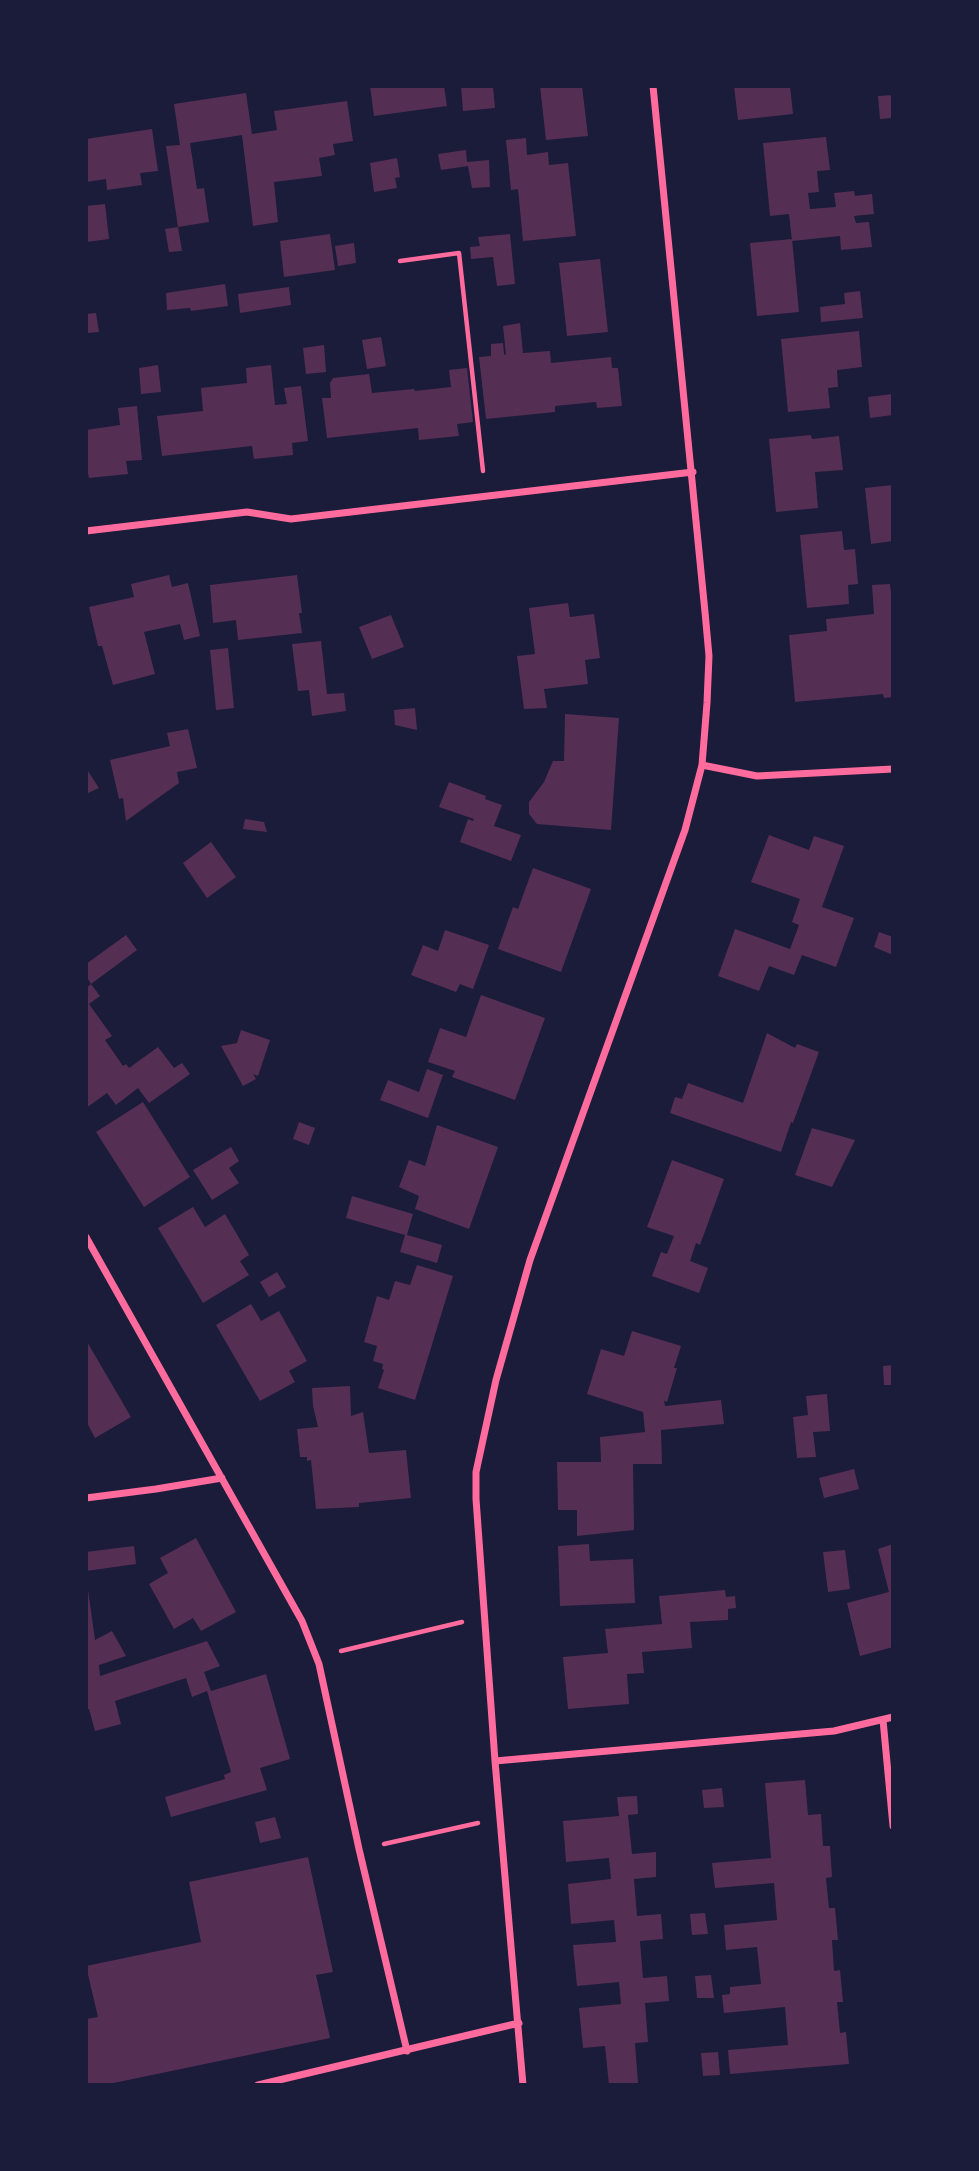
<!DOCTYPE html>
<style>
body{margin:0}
#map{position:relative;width:979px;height:2171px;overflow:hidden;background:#1b1b3a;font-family:"DejaVu Sans",sans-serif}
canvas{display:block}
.frame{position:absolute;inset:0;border:88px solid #1b1b3a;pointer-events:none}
</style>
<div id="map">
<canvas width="979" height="2171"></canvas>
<div class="frame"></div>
</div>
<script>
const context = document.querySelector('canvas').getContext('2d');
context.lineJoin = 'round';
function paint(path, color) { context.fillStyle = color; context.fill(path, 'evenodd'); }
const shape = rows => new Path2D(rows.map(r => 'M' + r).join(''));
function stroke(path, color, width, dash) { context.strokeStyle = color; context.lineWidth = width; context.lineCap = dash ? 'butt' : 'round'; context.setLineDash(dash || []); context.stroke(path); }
paint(shape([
 [370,86,444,86,447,106,374,116],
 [461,86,493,86,495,108,463,111],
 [540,86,582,86,588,136,546,140],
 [734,86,790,86,793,114,738,120],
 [246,93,252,134,277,130,274,111,347,101,353,141,333,144,335,155,319,158,322,176,274,182,278,222,253,226,242,135,190,143,197,189,204,188,209,222,178,227,166,146,180,145,174,104],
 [893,95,893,118,880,119,878,96],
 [152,129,158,171,140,173,142,185,107,190,106,179,86,182,86,139],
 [826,137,830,170,817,171,819,192,808,193,810,209,836,207,834,193,854,191,855,196,872,194,874,214,854,216,856,223,869,222,872,247,841,250,840,236,792,241,789,214,770,216,763,143],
 [526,138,527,155,548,152,549,165,568,163,576,236,523,241,518,189,511,190,506,140],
 [466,150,467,162,489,160,490,187,472,188,468,166,441,170,438,154],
 [397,158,400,177,395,178,397,188,374,192,370,163],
 [105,204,109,239,86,242,86,206],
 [178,227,182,251,169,252,165,229],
 [330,234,335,270,284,277,280,241],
 [510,234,515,284,497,286,493,257,471,259,470,247,480,246,478,237],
 [792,239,799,312,757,316,750,243],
 [354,243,356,263,338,266,335,246],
 [600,259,608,332,567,336,559,263],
 [225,284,228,306,191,311,190,308,167,310,166,293],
 [289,287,291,305,240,313,238,294],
 [860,291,863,318,821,322,820,307,845,304,844,293],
 [96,313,99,332,86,333,86,314],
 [520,323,523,353,550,351,551,363,611,357,612,368,618,368,622,406,597,408,596,402,555,406,555,412,486,419,479,357,491,356,491,344,503,343,504,354,506,355,503,326],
 [859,331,862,367,837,370,838,387,828,388,830,408,788,412,781,339],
 [381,337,386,366,367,369,362,340],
 [324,345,326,372,306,374,303,348],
 [158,365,161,392,141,394,139,368],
 [271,365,275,405,287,404,284,388,301,386,308,441,292,443,293,455,254,459,252,446,162,456,157,416,203,411,201,388,247,383,246,368],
 [467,368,473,422,457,424,459,436,419,440,418,428,327,438,322,398,331,398,330,383,333,378,369,374,372,393,414,389,415,391,451,387,449,370],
 [893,394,893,415,870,418,868,397],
 [137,406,142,460,126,461,128,474,89,478,86,465,86,430,120,425,118,408],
 [811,435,812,439,839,436,843,470,815,472,818,508,776,512,769,439],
 [893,485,893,541,871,544,865,488],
 [842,531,844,550,855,549,858,584,848,585,849,604,807,608,800,535],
 [169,575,172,587,188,583,200,636,184,640,180,624,144,632,155,674,113,685,102,646,98,646,89,607,134,597,131,584],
 [297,575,302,613,299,613,302,633,238,640,236,620,213,623,210,585],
 [890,584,893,613,893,697,884,698,883,694,795,702,789,635,827,631,826,619,874,614,872,585],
 [568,603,570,617,594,614,600,658,585,660,588,684,544,689,547,708,524,709,517,656,535,654,529,608],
 [391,615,404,647,372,659,359,627],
 [321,641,327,694,344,693,346,711,312,716,309,690,298,691,292,644],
 [228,648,234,708,216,710,210,650],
 [415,708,417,730,395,725,394,710],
 [565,714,619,718,611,830,537,824,529,814,529,802,544,782,553,761,564,761],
 [188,729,197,768,177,772,179,783,126,821,123,798,119,799,110,760,170,746,167,733],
 [86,768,99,788,86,794],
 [449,782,486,796,485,799,502,805,494,826,521,835,511,861,460,842,468,819,473,821,474,819,439,807],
 [245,819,264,822,267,832,243,829],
 [769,835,809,850,814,836,844,846,822,907,854,918,836,967,802,955,794,975,769,966,759,991,718,976,735,929,790,949,799,925,792,922,800,899,751,882],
 [211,842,236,877,207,898,183,863],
 [533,868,591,889,561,972,498,949,513,907,518,909],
 [445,930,489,945,473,989,460,984,456,992,411,975,423,945,438,951],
 [879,932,893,937,893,955,874,947],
 [126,935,137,950,91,984,86,976,86,964],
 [91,984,100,996,89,1004,112,1036,105,1040,123,1066,126,1064,129,1068,158,1047,174,1068,182,1063,190,1074,149,1103,138,1088,116,1105,107,1093,86,1108,86,988],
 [481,995,545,1018,515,1100,452,1077,455,1071,428,1062,440,1028,466,1037],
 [241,1030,270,1040,258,1076,253,1074,256,1079,243,1086,221,1046,237,1043],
 [767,1033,795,1048,797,1044,819,1052,793,1123,791,1122,781,1152,670,1113,675,1097,682,1099,688,1083,743,1103],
 [427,1069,443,1075,428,1118,380,1100,388,1080,419,1092],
 [143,1102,190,1177,144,1207,96,1132],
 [299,1122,315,1128,309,1145,293,1139],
 [437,1125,498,1147,469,1229,415,1209,419,1196,399,1187,409,1160,425,1166],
 [812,1128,855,1140,832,1187,795,1175],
 [231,1147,239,1161,229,1168,239,1183,212,1200,193,1170],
 [672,1160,724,1179,700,1245,696,1243,690,1261,708,1268,699,1293,652,1276,661,1252,667,1254,674,1236,647,1227],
 [352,1196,413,1214,407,1235,442,1245,437,1263,400,1252,405,1235,346,1218],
 [193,1207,205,1227,225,1214,249,1255,240,1261,249,1275,203,1303,158,1228],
 [417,1265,453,1276,415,1400,378,1388,384,1370,382,1369,383,1364,373,1361,377,1346,364,1342,377,1296,389,1300,395,1281,410,1285],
 [277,1272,286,1287,269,1297,260,1282],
 [251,1304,261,1321,279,1311,307,1361,289,1371,295,1382,260,1401,216,1325],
 [632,1331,681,1346,674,1368,677,1368,667,1402,664,1401,665,1406,721,1400,724,1424,661,1430,662,1464,633,1464,634,1530,577,1536,577,1510,558,1510,557,1462,601,1462,600,1437,645,1432,643,1412,587,1394,601,1349,624,1356],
 [86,1340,131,1417,95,1438,86,1421],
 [893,1365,893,1385,884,1385,883,1366],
 [350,1386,351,1416,363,1412,369,1453,406,1450,411,1498,359,1503,359,1507,316,1509,311,1460,307,1461,307,1457,300,1457,297,1429,318,1427,313,1406,312,1388],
 [827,1394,830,1431,813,1432,816,1457,797,1458,793,1417,808,1415,806,1396],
 [854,1469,859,1489,824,1498,819,1478],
 [196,1538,236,1612,201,1631,193,1618,174,1629,149,1584,168,1573,160,1558],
 [589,1544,590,1561,633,1559,635,1603,560,1606,558,1546],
 [893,1544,893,1647,860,1656,847,1603,889,1592,878,1549],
 [134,1546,136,1564,86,1571,86,1552],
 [845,1550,850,1589,828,1592,823,1552],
 [86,1583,87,1583,95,1640,112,1631,126,1656,99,1665,100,1676,207,1641,220,1666,204,1672,211,1691,266,1674,290,1759,260,1768,267,1790,171,1817,165,1797,225,1779,224,1775,231,1772,207,1691,192,1697,186,1678,115,1701,121,1724,95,1731,89,1709,86,1710],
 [725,1590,726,1597,735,1596,736,1608,728,1609,728,1620,690,1622,692,1648,642,1652,644,1673,627,1674,629,1704,568,1709,563,1657,608,1653,605,1629,662,1624,659,1596],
 [805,1780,808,1815,821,1814,823,1846,830,1846,832,1877,826,1878,829,1908,835,1908,838,1940,832,1940,834,1971,840,1970,843,2002,837,2002,840,2033,846,2032,849,2064,730,2074,728,2050,788,2045,785,2007,724,2013,722,1995,730,1994,730,1987,761,1984,757,1947,726,1950,724,1925,777,1920,774,1883,715,1888,712,1863,771,1858,765,1783],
 [722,1788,724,1807,704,1808,702,1790],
 [637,1796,638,1814,628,1815,632,1854,656,1852,656,1877,634,1879,637,1916,661,1914,663,1939,640,1941,643,1978,667,1976,669,2001,645,2003,648,2042,635,2043,638,2083,609,2085,605,2046,583,2048,579,2008,621,2004,619,1982,577,1986,573,1945,616,1942,614,1920,571,1924,568,1884,611,1879,609,1858,566,1862,563,1821,619,1816,617,1797],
 [275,1817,281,1838,260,1843,255,1822],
 [308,1857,333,1972,316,1975,330,2038,104,2085,86,2085,86,2019,98,2017,86,1966,201,1942,189,1882],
 [705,1913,708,1934,692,1935,690,1914],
 [711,1975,714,1998,697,1998,695,1976],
 [718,2052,720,2075,703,2076,701,2053]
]), '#542f53');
stroke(shape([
 [400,261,459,253,483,471],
 [341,1651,462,1622],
 [384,1844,478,1823]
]), '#ff6b9d', 4.5);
stroke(shape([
 [86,531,247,512,291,519,693,472],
 [702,765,757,776,893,769],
 [86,1237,302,1621,319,1664,359,1849,407,2051],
 [86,1498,156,1489,222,1478],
 [883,1720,893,1826],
 [495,1761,834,1731,893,1717],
 [258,2085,519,2023],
 [523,2085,495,1761,476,1499,476,1472,496,1380,530,1260,685,830,702,765,707,703,709,656,705,612,653,86]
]), '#ff6b9d', 7);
</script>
